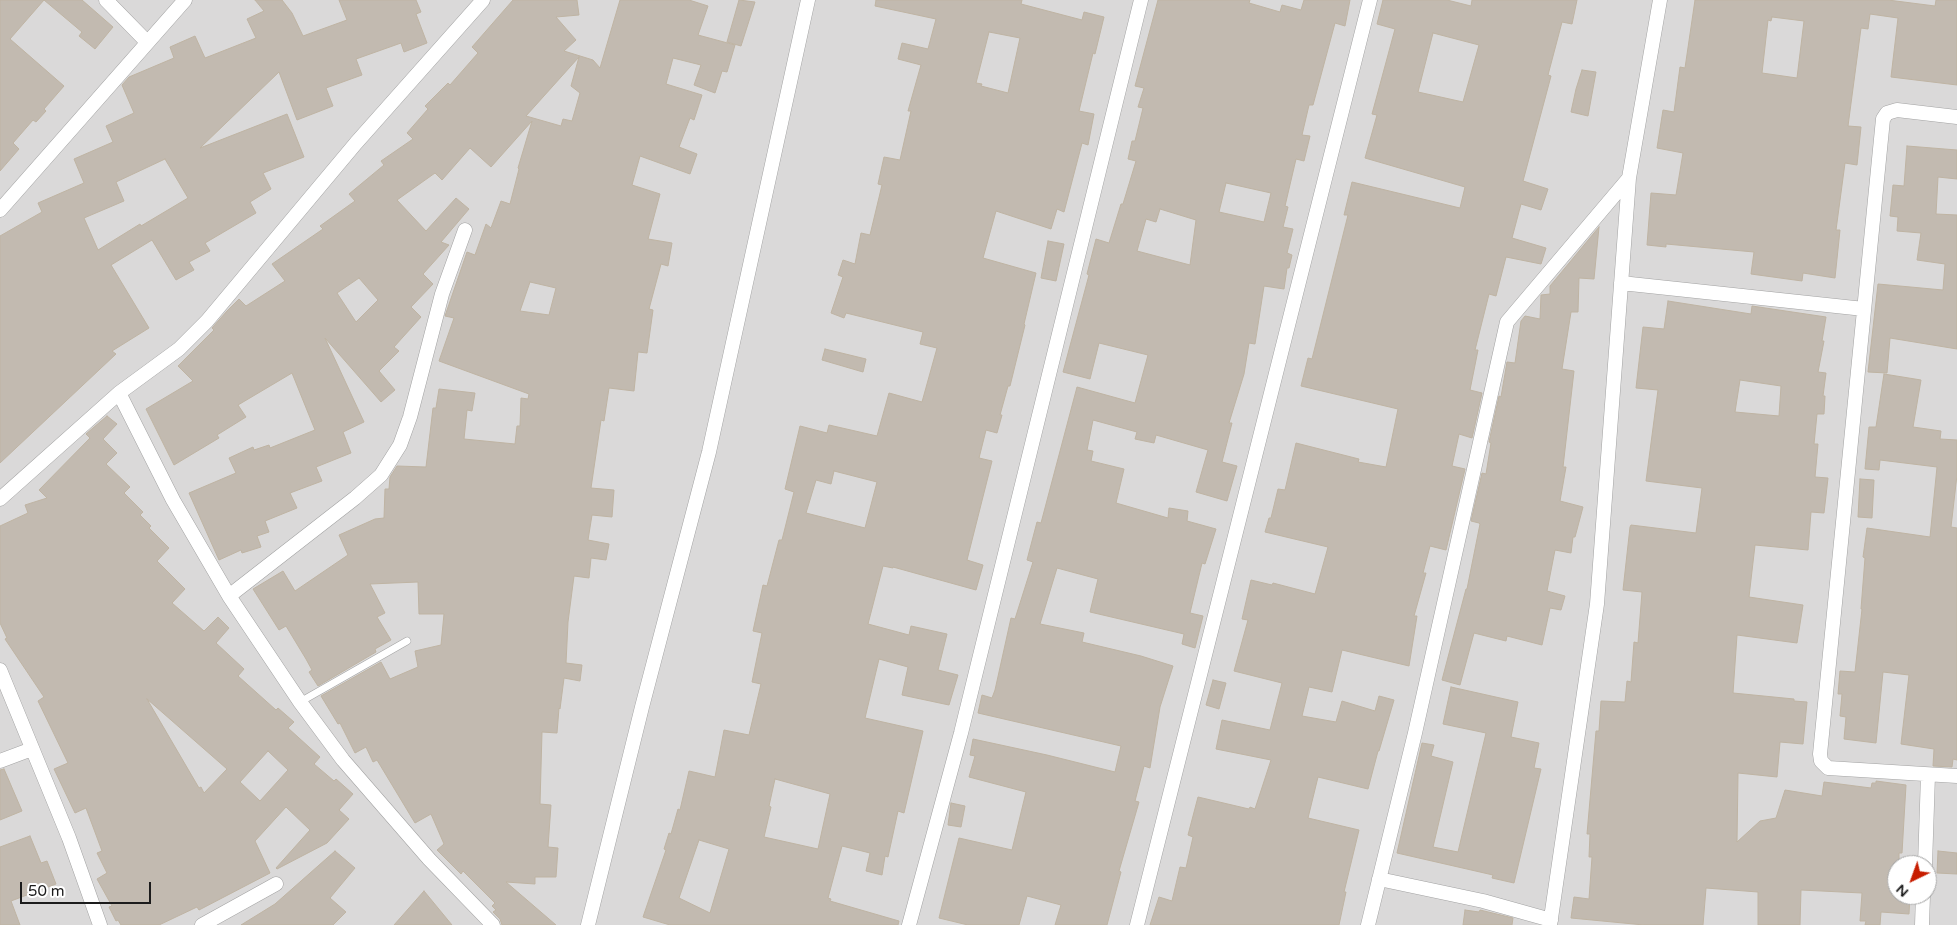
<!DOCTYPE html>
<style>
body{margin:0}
#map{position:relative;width:1957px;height:925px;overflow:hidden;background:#edebe1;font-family:"Varela Round",sans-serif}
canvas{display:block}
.north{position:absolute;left:1887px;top:855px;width:50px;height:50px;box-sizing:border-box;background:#fff;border:1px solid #a4a4a4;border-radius:50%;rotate:222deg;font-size:14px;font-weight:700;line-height:20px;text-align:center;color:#1c1c1c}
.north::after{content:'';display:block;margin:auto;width:18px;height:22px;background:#c71d00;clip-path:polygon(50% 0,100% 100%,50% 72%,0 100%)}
.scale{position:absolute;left:20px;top:882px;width:131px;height:22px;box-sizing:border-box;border:2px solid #1c1c1c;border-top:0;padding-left:6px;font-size:15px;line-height:18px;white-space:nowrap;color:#1c1c1c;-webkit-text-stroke:4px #fff;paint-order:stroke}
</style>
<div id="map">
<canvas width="1957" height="925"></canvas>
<div class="north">N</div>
<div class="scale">50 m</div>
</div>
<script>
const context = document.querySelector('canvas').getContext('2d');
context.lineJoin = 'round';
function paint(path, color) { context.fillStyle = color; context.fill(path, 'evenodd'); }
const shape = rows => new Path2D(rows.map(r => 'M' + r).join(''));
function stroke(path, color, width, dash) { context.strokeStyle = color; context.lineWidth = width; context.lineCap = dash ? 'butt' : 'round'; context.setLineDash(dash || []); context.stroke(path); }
paint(shape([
 [0,0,1957,0,1957,925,0,925],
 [1897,865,1927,865,1927,895,1897,895]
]), '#dad9d9');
const building = shape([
 [0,0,44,0,10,39,64,86,44,109,46,111,36,122,33,120,13,143,19,149,0,171,0,0],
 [44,0,82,0,113,27,95,49,79,36,82,32,44,0],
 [255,0,282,0,292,13,303,36,347,20,339,0,416,0,421,12,416,14,427,43,404,52,401,43,356,59,362,75,326,88,333,106,297,120,279,72,200,148,287,114,304,157,263,173,271,189,250,202,256,213,205,243,210,251,189,262,194,270,176,280,152,240,111,265,149,328,112,351,116,354,0,463,0,236,42,212,38,203,84,183,74,159,113,142,106,126,134,113,122,85,129,77,174,58,170,47,195,36,205,58,256,38,247,19,264,11,255,0],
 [165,159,188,198,141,226,140,224,98,250,84,218,124,201,116,182,165,159],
 [513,0,577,0,579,15,556,17,576,40,564,51,593,60,600,68,620,0,689,0,708,6,698,35,735,45,727,72,722,71,715,93,694,85,701,65,673,58,666,84,702,95,694,120,690,118,679,147,697,154,690,174,640,156,632,185,660,194,648,239,672,243,668,266,661,264,649,309,653,310,647,353,638,352,634,391,609,388,604,421,601,420,591,488,614,490,612,517,592,515,588,540,609,544,606,560,591,558,589,578,574,576,568,622,566,663,582,665,580,681,564,678,560,709,559,708,557,733,542,732,540,804,551,805,548,847,558,848,556,877,535,877,535,884,506,882,556,925,502,925,500,919,493,912,496,910,492,906,495,903,463,871,461,874,437,850,444,844,431,814,415,823,377,760,373,762,366,747,355,753,340,723,338,724,321,696,381,662,390,679,418,667,415,651,441,645,444,614,419,614,418,582,370,584,385,613,377,617,391,640,375,649,376,652,318,686,309,672,312,670,306,659,286,626,279,630,253,589,283,571,295,591,348,555,339,535,375,519,384,518,385,489,389,489,390,477,397,466,426,467,433,408,436,408,439,389,475,393,472,411,467,410,464,439,515,444,517,426,520,426,521,398,528,399,529,394,439,361,454,318,445,316,467,252,475,255,486,224,491,228,501,201,510,204,519,169,518,168,532,121,491,167,470,148,442,180,435,173,397,200,426,231,456,198,469,209,441,242,449,245,423,274,433,284,411,307,421,317,394,347,399,351,379,371,395,390,381,402,325,338,364,422,343,432,351,453,316,467,322,481,290,493,297,508,265,521,269,532,257,536,261,547,242,553,241,550,219,560,189,493,236,473,229,458,253,447,254,450,269,445,270,448,315,430,292,373,238,405,246,417,217,435,219,438,174,465,146,409,193,381,178,366,214,330,212,328,227,311,239,299,246,306,285,281,272,264,323,229,320,226,355,201,349,194,384,165,381,161,413,139,407,133,428,109,425,106,448,83,450,85,478,53,472,47,513,0],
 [579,57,571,86,580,93,572,121,563,119,561,126,526,116,579,57],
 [359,278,378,300,356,322,337,293,359,278],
 [530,282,556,288,549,315,520,311,530,282],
 [739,0,755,2,741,46,727,42,739,0],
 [876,0,1022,0,1021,4,1082,20,1084,12,1104,17,1095,54,1093,53,1079,111,1094,114,1088,145,1082,143,1064,212,1057,209,1051,229,996,211,983,258,1036,273,1024,324,1025,325,1010,386,1008,386,1000,415,1002,415,997,433,986,430,979,458,992,461,967,560,983,565,976,590,893,567,893,568,883,566,868,624,909,635,911,626,947,634,938,670,958,675,949,705,902,695,908,667,879,659,865,718,923,731,904,813,898,811,888,857,885,856,882,875,866,871,870,853,842,846,828,898,831,899,830,901,899,921,898,925,670,925,643,917,666,850,664,849,669,833,671,834,678,809,680,810,689,771,715,777,724,730,749,735,761,684,752,682,762,633,753,631,763,585,767,586,779,540,782,540,794,492,785,489,800,426,827,433,829,425,877,436,889,393,922,402,937,348,920,344,923,332,846,313,844,318,831,313,843,277,838,275,843,260,855,264,861,233,870,235,882,185,878,184,884,157,900,160,911,111,908,111,921,65,898,59,902,43,928,49,936,19,875,6,876,0],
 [989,32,1020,38,1008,93,981,86,982,84,976,83,989,32],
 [834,471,877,482,865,528,806,513,816,480,831,484,834,471],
 [775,779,830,794,818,849,764,837,771,807,769,806,775,779],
 [699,840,729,849,710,913,679,898,699,840],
 [1158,0,1250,0,1249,3,1280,12,1282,5,1301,10,1304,0,1350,0,1345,26,1335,23,1313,105,1309,105,1302,135,1310,136,1304,161,1296,159,1285,206,1288,207,1283,227,1293,229,1287,253,1292,255,1289,268,1287,268,1284,289,1264,286,1255,344,1249,343,1244,374,1229,423,1232,423,1222,462,1237,466,1227,501,1196,492,1208,450,1156,435,1154,443,1135,439,1137,432,1093,420,1087,450,1093,451,1091,461,1124,469,1116,503,1168,518,1169,508,1188,511,1187,521,1216,529,1205,564,1202,563,1190,613,1203,616,1195,648,1182,644,1184,634,1090,612,1098,579,1057,568,1040,624,1084,633,1082,642,1141,656,1173,666,1160,707,1150,768,1144,766,1135,801,1139,802,1119,871,1121,872,1107,925,1055,925,1061,905,1027,896,1019,925,968,925,939,918,959,838,1012,850,1026,792,969,777,975,756,970,755,973,739,1047,755,1115,772,1121,746,978,713,982,695,992,698,995,690,1011,618,1015,619,1033,562,1027,560,1037,522,1041,523,1077,387,1135,403,1148,355,1099,343,1090,379,1063,372,1089,275,1087,274,1096,239,1109,243,1121,204,1123,204,1136,161,1128,159,1132,141,1135,141,1143,108,1138,107,1144,88,1135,86,1158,0],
 [1226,183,1271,193,1264,222,1219,212,1226,183],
 [1160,209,1196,220,1190,265,1137,251,1146,219,1156,222,1160,209],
 [1383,0,1447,0,1471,6,1472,0,1577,0,1572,24,1562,22,1548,75,1551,76,1523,181,1548,189,1541,210,1521,204,1512,238,1546,248,1541,264,1506,257,1496,296,1489,294,1475,350,1478,350,1470,390,1482,393,1472,438,1459,434,1452,466,1465,469,1446,550,1430,546,1423,573,1426,573,1414,616,1417,616,1409,666,1342,650,1332,692,1309,687,1302,716,1336,722,1342,701,1375,711,1379,696,1394,700,1379,751,1378,751,1368,789,1318,777,1308,818,1359,830,1344,892,1346,892,1339,925,1150,925,1159,897,1172,901,1180,867,1186,868,1193,837,1188,835,1198,797,1249,809,1250,807,1255,809,1271,760,1216,749,1222,720,1270,730,1282,683,1234,671,1248,620,1242,619,1251,580,1272,585,1273,583,1315,594,1328,547,1265,532,1269,518,1271,518,1278,489,1285,490,1296,443,1359,459,1358,462,1386,467,1398,409,1301,386,1308,358,1312,359,1348,215,1344,215,1352,182,1460,208,1465,187,1365,158,1377,115,1372,114,1395,29,1377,24,1383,0],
 [1433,33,1479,45,1463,102,1418,92,1433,33],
 [1695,0,1888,0,1935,6,1936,0,1957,0,1957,85,1891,77,1898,18,1870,14,1868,29,1861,28,1848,126,1861,127,1857,165,1845,163,1836,230,1840,230,1835,278,1803,273,1802,281,1751,274,1754,252,1666,244,1666,247,1647,245,1651,193,1676,195,1683,153,1657,148,1663,110,1674,112,1680,67,1685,68,1695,0],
 [1772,17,1804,21,1797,78,1762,73,1768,20,1771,21,1772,17],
 [1582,70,1596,72,1588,116,1571,112,1576,89,1582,70],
 [1907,146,1957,150,1957,179,1938,177,1936,214,1957,215,1957,349,1890,338,1887,373,1868,372,1878,284,1943,290,1945,264,1917,260,1921,233,1897,231,1898,217,1890,216,1893,185,1904,186,1907,146],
 [1599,227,1594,279,1579,278,1578,312,1571,312,1562,369,1574,371,1563,467,1566,467,1560,501,1583,507,1575,537,1573,537,1571,553,1555,550,1547,591,1565,596,1561,610,1550,608,1542,645,1507,636,1506,641,1474,633,1460,685,1442,680,1466,589,1467,589,1480,524,1479,523,1471,521,1482,473,1486,474,1491,443,1489,442,1499,396,1501,397,1507,362,1515,363,1521,321,1525,316,1540,319,1541,295,1550,294,1550,286,1599,227],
 [1048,241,1064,244,1056,281,1041,278,1048,241],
 [1668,301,1751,314,1752,306,1826,317,1822,341,1824,341,1818,372,1826,373,1823,396,1825,396,1824,414,1817,414,1814,444,1818,444,1815,477,1828,478,1824,513,1811,512,1808,550,1755,545,1749,597,1803,605,1797,643,1737,635,1733,693,1794,699,1794,701,1807,702,1803,744,1780,742,1777,777,1738,773,1737,842,1760,821,1776,818,1785,790,1822,796,1824,782,1871,788,1872,783,1876,783,1876,781,1906,785,1902,853,1899,853,1899,865,1897,865,1897,895,1910,895,1909,914,1881,912,1880,925,1865,925,1866,921,1860,921,1862,893,1801,890,1800,925,1758,925,1758,892,1706,888,1703,925,1644,925,1571,918,1574,897,1589,899,1592,857,1589,857,1590,834,1587,834,1596,731,1599,731,1601,701,1625,702,1627,681,1631,682,1634,642,1638,643,1642,592,1623,590,1630,527,1631,525,1696,533,1702,488,1646,481,1658,390,1636,388,1643,327,1664,329,1668,301],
 [1740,380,1781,386,1779,416,1735,412,1740,380],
 [825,349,866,359,863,372,822,360,825,349],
 [1884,374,1921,380,1913,427,1941,431,1940,439,1957,440,1957,475,1951,527,1957,528,1957,760,1953,759,1952,767,1933,766,1934,749,1901,744,1909,675,1883,672,1876,743,1844,739,1846,717,1840,716,1842,694,1838,694,1840,671,1855,672,1862,609,1861,609,1865,558,1863,557,1867,528,1930,537,1937,467,1880,460,1879,470,1865,469,1869,427,1876,427,1884,374],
 [107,416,117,424,103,439,117,453,106,464,130,487,124,493,143,512,140,515,151,526,149,528,169,548,157,561,185,589,172,603,204,631,218,617,229,628,216,643,244,669,238,676,276,710,278,708,294,722,288,728,320,757,314,764,334,781,336,779,353,794,339,810,349,819,327,843,277,869,276,868,310,830,286,807,255,841,270,873,199,910,197,907,159,925,121,925,118,920,116,921,109,907,112,906,97,879,107,873,97,853,102,851,86,808,75,813,54,769,68,763,38,701,44,697,5,639,7,638,0,623,0,526,28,513,25,505,47,498,39,490,90,438,86,434,107,416],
 [147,699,227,769,204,793,201,787,199,788,147,699],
 [268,751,288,770,260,801,240,782,268,751],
 [1860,479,1874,480,1872,518,1858,517,1860,479],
 [1213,680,1226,683,1219,709,1206,705,1213,680],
 [1451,687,1518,702,1511,737,1539,743,1534,768,1541,769,1514,883,1492,878,1493,875,1397,853,1422,743,1434,745,1431,756,1453,762,1433,847,1458,852,1486,733,1443,724,1451,687],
 [4,769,22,811,0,820,0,770,4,769],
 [951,803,965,806,961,827,948,825,951,803],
 [30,836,41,863,47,861,56,884,11,901,20,925,0,925,0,847,30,836],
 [335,851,355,868,330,898,346,912,333,925,241,925,275,904,335,851],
 [1938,851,1957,853,1957,874,1937,873,1938,851],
 [424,891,452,925,394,925,424,891],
 [1465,910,1479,912,1480,910,1513,918,1512,925,1463,925,1465,910]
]);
paint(building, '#c2bab0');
stroke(building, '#bfb4a3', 1);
const service = shape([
 [300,702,407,641]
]);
const minor = shape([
 [106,0,147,42],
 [1957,117,1897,110,1887,113,1883,119,1820,754,1821,761,1828,768,1957,776],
 [0,210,185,0],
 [1621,283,1864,309],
 [119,393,173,500,229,596,300,702,343,760,429,859,493,925],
 [0,499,119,393,179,349,207,321,356,143,483,0],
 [229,596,355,498,381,475,400,445,410,417,442,294,465,230],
 [0,670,69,838,100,925],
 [0,761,32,749],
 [1925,865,1928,775],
 [1379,879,1483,901,1551,920],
 [202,925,276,884],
 [588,925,642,707,709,452,808,0],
 [909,925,961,733,1141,0],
 [1137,925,1370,0],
 [1368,925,1415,733,1507,322,1629,178],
 [1550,925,1597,604,1629,178,1660,0],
 [1922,925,1923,895]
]);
stroke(service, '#a3a3a3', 8);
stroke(minor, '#a3a3a3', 15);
stroke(service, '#fff', 7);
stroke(minor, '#fff', 14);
</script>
